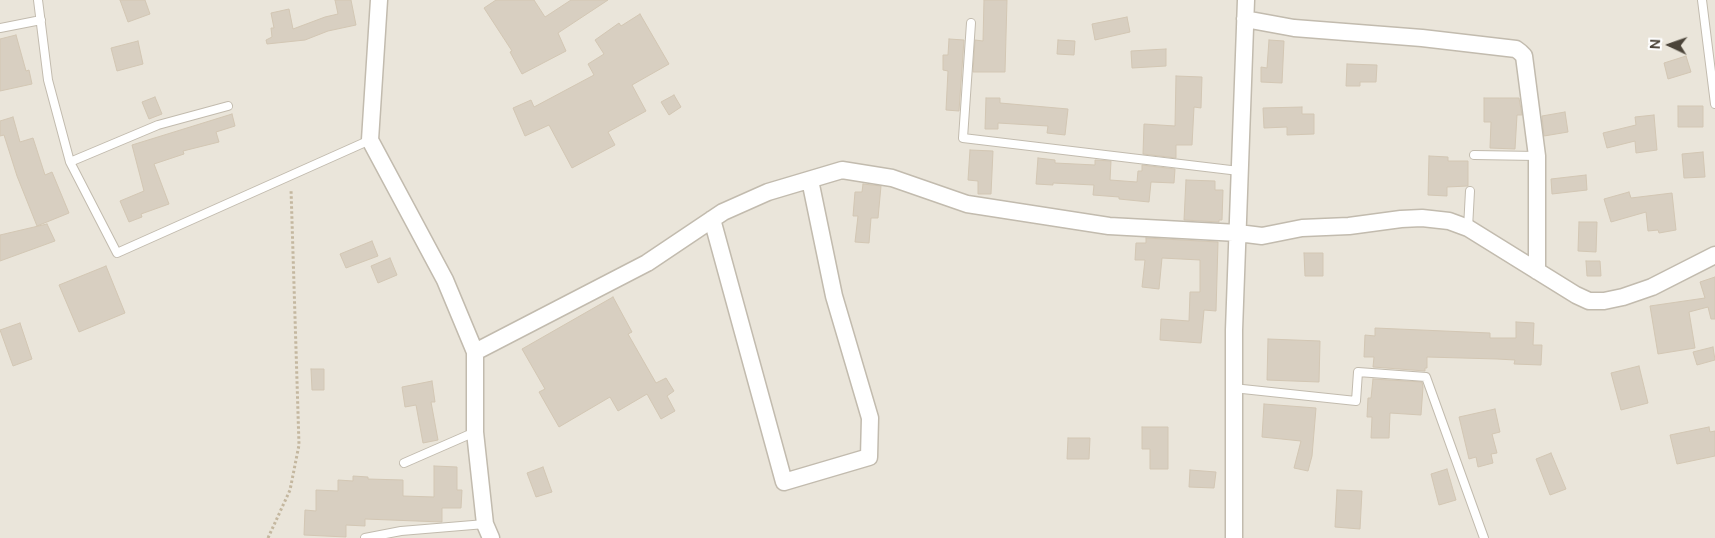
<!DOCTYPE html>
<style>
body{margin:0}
#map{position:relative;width:1715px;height:538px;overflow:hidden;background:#f6f3ec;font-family:"DM Sans",sans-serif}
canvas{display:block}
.north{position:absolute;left:1645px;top:20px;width:50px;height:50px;-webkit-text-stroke:4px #fff;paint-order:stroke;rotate:273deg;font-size:14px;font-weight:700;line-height:20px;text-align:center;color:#4b4439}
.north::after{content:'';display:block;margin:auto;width:18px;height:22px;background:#4b4439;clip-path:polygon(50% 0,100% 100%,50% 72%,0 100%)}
</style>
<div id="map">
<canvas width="1715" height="538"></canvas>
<div class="north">N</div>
</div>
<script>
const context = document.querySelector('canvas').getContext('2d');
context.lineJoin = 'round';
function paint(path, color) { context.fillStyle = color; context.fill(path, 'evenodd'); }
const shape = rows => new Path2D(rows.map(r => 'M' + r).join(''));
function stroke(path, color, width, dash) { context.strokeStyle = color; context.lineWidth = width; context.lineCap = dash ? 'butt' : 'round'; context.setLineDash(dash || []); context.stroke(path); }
paint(shape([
 [0,0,1715,0,1715,538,0,538]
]), '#eae5da');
const building = shape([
 [120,0,145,0,150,14,128,22,120,0],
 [335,0,351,0,356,25,328,31,305,40,267,44,266,40,272,37,271,28,274,28,271,13,289,9,293,29,325,17,338,14,335,0],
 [496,0,534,0,545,17,571,0,608,0,558,33,566,51,522,74,510,52,512,51,484,8,496,0],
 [984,0,1007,0,1005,72,973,72,975,40,983,41,984,0],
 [640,14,669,64,632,85,646,111,608,132,615,145,572,168,549,125,525,136,513,108,531,100,534,107,594,75,588,64,604,54,595,40,619,23,621,26,640,14],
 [1127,17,1130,32,1095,40,1092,24,1127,17],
 [16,35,26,71,29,70,32,84,0,91,0,39,16,35],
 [949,39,964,40,959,111,946,110,948,71,943,70,943,55,948,55,949,39],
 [1058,40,1075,41,1074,55,1057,54,1058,40],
 [1269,40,1284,41,1282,83,1261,82,1261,67,1267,68,1269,40],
 [138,41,143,64,117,71,111,48,138,41],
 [1166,49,1166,66,1132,68,1131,51,1166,49],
 [1686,56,1691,72,1668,79,1664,63,1686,56],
 [1347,64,1377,65,1376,82,1360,82,1360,86,1346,86,1347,64],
 [1176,76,1202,77,1201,108,1194,107,1192,145,1176,145,1176,158,1143,154,1144,124,1175,126,1176,76],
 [674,95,681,107,669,115,661,102,674,95],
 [155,97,162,114,149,119,142,102,155,97],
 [986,98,1000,98,1000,103,1068,109,1065,135,1047,133,1048,126,998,123,998,129,985,129,986,98],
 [1484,98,1519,98,1522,115,1517,115,1515,149,1490,148,1491,122,1484,122,1484,98],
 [1678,106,1703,106,1703,127,1678,127,1678,106],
 [1302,107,1302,114,1314,114,1314,134,1287,135,1287,127,1264,128,1263,108,1302,107],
 [1565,112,1568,132,1544,136,1542,116,1565,112],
 [232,114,235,126,216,132,219,142,183,151,184,154,154,164,169,204,141,214,142,217,129,222,120,201,144,191,132,145,232,114],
 [1654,115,1657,150,1636,153,1635,141,1607,148,1603,133,1636,125,1635,117,1654,115],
 [13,117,20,142,33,138,45,175,52,172,69,213,37,226,17,176,4,135,0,136,0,121,13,117],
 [970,150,993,151,991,194,978,194,978,181,968,180,970,150],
 [1703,152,1705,177,1684,178,1682,154,1703,152],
 [1429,156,1448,157,1448,161,1468,161,1468,186,1447,187,1447,196,1428,195,1429,156],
 [1038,158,1055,160,1055,163,1095,165,1095,160,1111,161,1110,180,1137,182,1138,171,1142,171,1142,165,1175,169,1174,183,1151,182,1149,202,1119,199,1119,197,1093,195,1094,185,1053,183,1053,185,1036,184,1038,158],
 [1586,175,1587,190,1552,194,1551,179,1586,175],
 [1186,180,1215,181,1215,190,1223,190,1222,220,1219,220,1219,222,1184,220,1186,180],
 [863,184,881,186,878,218,871,218,869,243,855,242,858,216,853,216,855,192,862,192,863,184],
 [1629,192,1631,198,1672,193,1676,230,1659,233,1658,230,1648,231,1646,212,1611,222,1604,199,1629,192],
 [1579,222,1597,222,1596,252,1578,251,1579,222],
 [47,224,55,241,0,261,0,235,47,224],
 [1146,238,1218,242,1216,311,1204,310,1201,343,1160,340,1161,319,1189,321,1190,292,1200,292,1200,260,1162,258,1159,289,1142,287,1145,260,1135,260,1136,243,1146,243,1146,238],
 [372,241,378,256,346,268,340,254,372,241],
 [1304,253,1323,253,1323,276,1305,276,1304,253],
 [390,258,397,275,378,283,371,266,390,258],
 [1586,261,1600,261,1601,276,1587,276,1586,261],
 [106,266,125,313,79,332,59,285,106,266],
 [1715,277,1715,319,1711,319,1708,307,1689,312,1695,348,1658,354,1650,306,1705,298,1700,282,1715,277],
 [613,297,632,332,628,334,656,383,666,378,674,391,667,396,675,411,661,419,647,394,618,411,610,397,559,427,539,392,545,389,522,349,613,297],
 [1516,322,1534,323,1533,345,1542,345,1541,365,1514,364,1515,360,1497,359,1427,357,1427,368,1425,368,1425,371,1373,367,1374,357,1364,357,1365,335,1375,336,1375,328,1490,333,1490,338,1516,338,1516,322],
 [20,323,32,359,13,366,0,330,20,323],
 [1268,339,1320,341,1319,382,1267,380,1268,339],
 [1713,347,1715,360,1697,365,1693,352,1713,347],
 [1639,366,1648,403,1621,410,1611,373,1639,366],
 [311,369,324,369,324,390,312,390,311,369],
 [1373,379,1422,382,1423,387,1421,415,1390,413,1389,438,1371,438,1372,417,1367,417,1368,398,1371,398,1373,379],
 [432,381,435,402,431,402,438,440,423,443,416,405,405,407,402,387,432,381],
 [1264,404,1316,408,1312,456,1308,471,1294,468,1301,441,1262,437,1264,404],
 [1495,409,1500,432,1492,434,1497,453,1491,454,1493,463,1478,467,1476,457,1469,459,1459,417,1495,409],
 [1142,427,1168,427,1168,469,1150,469,1150,449,1142,449,1142,427],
 [1709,427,1710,432,1715,431,1715,456,1677,464,1670,435,1709,427],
 [1068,438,1090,438,1089,459,1067,459,1068,438],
 [1551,453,1566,489,1550,495,1536,459,1551,453],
 [434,466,457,467,457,490,462,490,461,508,442,508,442,522,365,519,365,526,346,525,346,537,304,535,305,510,316,511,316,490,338,491,338,480,353,481,353,476,368,477,368,479,403,480,403,496,434,497,434,466],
 [543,467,552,492,536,497,527,473,543,467],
 [1447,469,1456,500,1439,505,1431,474,1447,469],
 [1190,470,1216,472,1214,488,1189,487,1190,470],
 [1337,490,1362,491,1360,529,1335,527,1337,490]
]);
paint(building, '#d8cfc1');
stroke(building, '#d3c7b4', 1);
const service = shape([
 [38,0,48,80,70,162,117,253,370,140],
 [1702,0,1715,104],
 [971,23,963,138,1239,171],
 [0,28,41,20],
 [1474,155,1537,156],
 [70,162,158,125,228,106],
 [1468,228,1470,191],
 [1233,388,1356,401,1358,372,1426,377,1484,538],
 [404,463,475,432],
 [365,538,401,531,485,524]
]);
const minor = shape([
 [379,0,370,140,445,280,475,352,475,432,485,524,491,538],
 [1245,19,1294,28,1422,38,1516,49,1520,52,1524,56,1537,156,1537,271],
 [712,219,784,482,869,457,870,418,834,296,810,180],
 [475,352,647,263,723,212,768,192,842,170,892,178,967,204,1109,226,1238,233,1262,236,1302,228,1349,226,1401,219,1422,218,1449,221,1468,228,1576,295,1589,301,1604,301,1623,297,1652,287,1715,255],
 [1234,538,1234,330,1246,0]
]);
stroke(service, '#c2bbae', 10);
stroke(minor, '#c2bbae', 19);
stroke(shape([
 [268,538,290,490,299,445,291,189]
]), '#c4b79f', 3, [2.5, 2.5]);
stroke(service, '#fff', 8);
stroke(minor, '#fff', 16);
</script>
